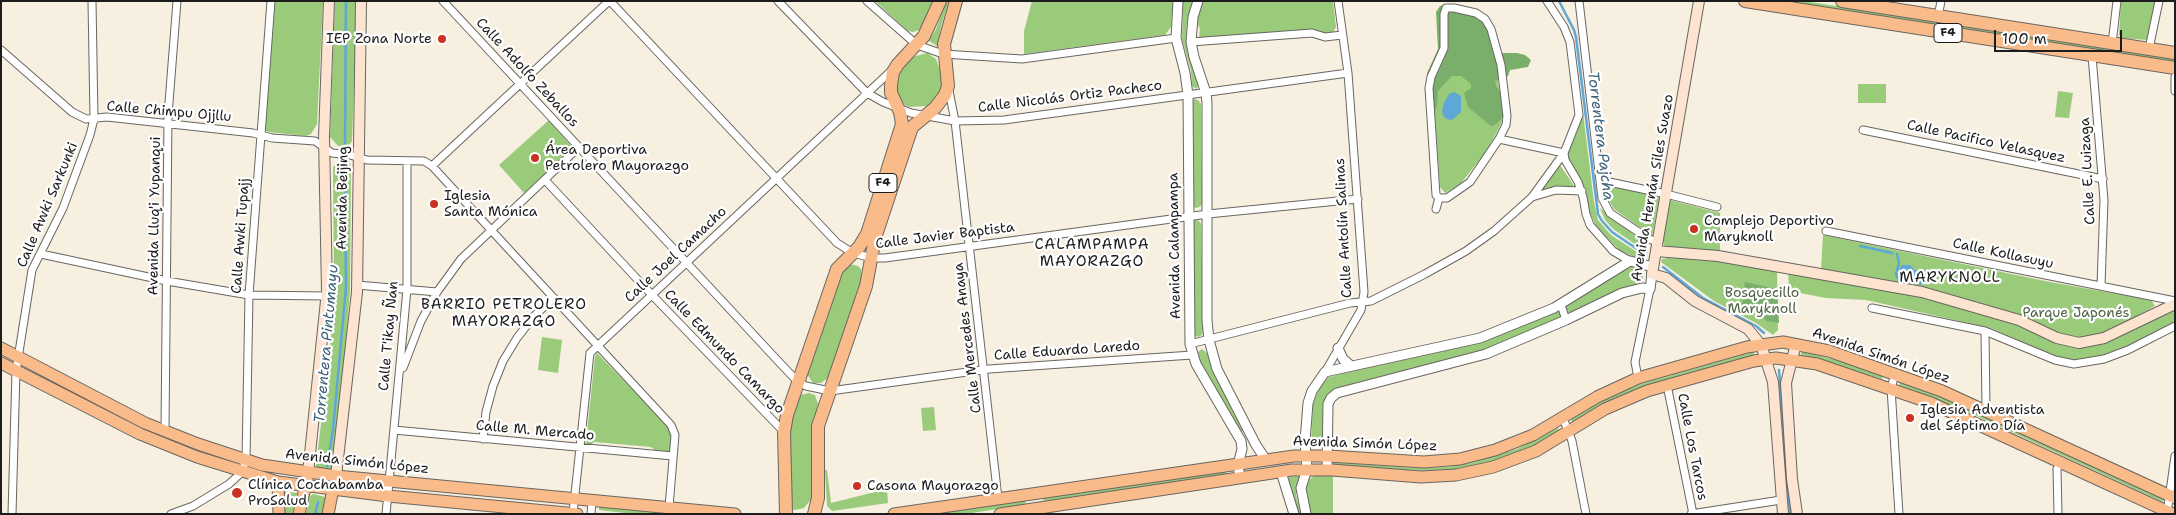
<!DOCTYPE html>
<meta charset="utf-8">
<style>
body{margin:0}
#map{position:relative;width:2176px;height:515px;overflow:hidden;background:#f7efe0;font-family:"Shantell Sans",sans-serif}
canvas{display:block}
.frame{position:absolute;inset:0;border:2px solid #1c1c1c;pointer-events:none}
.scale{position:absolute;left:1994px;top:30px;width:128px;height:22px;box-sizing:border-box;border:2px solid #1c1c1c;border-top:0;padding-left:6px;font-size:15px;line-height:18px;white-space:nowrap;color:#1c1c1c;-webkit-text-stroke:4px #fff;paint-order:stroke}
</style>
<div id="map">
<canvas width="2176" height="515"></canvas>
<div class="frame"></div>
<div class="scale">100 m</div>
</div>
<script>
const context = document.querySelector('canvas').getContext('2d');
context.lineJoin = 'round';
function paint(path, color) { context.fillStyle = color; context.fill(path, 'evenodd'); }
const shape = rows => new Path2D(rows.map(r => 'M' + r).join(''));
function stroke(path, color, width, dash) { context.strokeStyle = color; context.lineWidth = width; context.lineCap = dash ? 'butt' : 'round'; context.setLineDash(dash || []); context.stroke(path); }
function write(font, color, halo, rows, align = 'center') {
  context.font = font + ' "Shantell Sans",sans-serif'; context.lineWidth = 4.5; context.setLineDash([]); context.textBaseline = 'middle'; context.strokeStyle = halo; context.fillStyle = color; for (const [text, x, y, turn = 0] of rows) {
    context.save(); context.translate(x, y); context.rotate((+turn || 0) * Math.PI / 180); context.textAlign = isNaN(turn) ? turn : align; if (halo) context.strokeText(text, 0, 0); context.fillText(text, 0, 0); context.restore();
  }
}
paint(shape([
 [274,1,323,1,317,124,311,134,306,136,268,132,265,130],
 [335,1,357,1,352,141,348,147,338,146,330,137],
 [875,1,934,1,922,29,913,32,908,31],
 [946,1,949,1,941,26,937,46,929,41,936,29],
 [1032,1,1172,1,1173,5,1171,27,1165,35,1024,54,1024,31],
 [1183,1,1194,1,1187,21,1186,36,1191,64,1199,85,1196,89,1192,86,1191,71,1182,39],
 [1202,1,1333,1,1336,27,1332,34,1199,38,1200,29,1197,23],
 [1774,1,1804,1,2175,58,2175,63],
 [2121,1,2156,1,2147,40,2122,38,2119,35],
 [927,53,936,59,940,70,942,84,938,98,928,106,909,107,905,105,897,95,896,75,912,57],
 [1437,72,1497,73,1501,104,1502,122,1487,151,1461,183,1445,193,1440,187,1433,88],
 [1858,84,1886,84,1886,103,1858,103],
 [2058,91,2073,93,2069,118,2055,117],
 [1194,99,1198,100,1201,104,1202,205,1197,208,1193,207,1191,104],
 [1583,113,1594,202,1598,220,1611,235,1646,258,1643,261,1619,250,1597,227,1590,213,1582,182,1568,159,1567,152,1577,132],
 [549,120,573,148,524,193,499,165],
 [340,160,349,160,351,167,350,291,343,376,333,469,331,470,318,468,316,466,330,349,334,291,333,167],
 [1560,165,1574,186,1542,190,1558,166],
 [1609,185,1658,196,1659,199,1652,236,1614,209,1607,197,1605,188],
 [1670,200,1720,213,1720,251,1665,247,1663,242],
 [1600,208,1647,245,1648,253,1613,229,1605,220],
 [1194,219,1199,221,1201,224,1203,330,1202,335,1198,337,1194,335,1192,220],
 [1823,235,2050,282,2151,300,2155,306,2103,335,2082,339,2064,336,2017,316,1821,269],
 [1679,256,1701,257,1777,269,1778,330,1773,335,1756,323,1714,301,1661,262,1662,259],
 [849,264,858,266,861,269,862,279,828,378,821,383,813,383,807,374,840,272],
 [1637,265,1641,267,1644,273,1642,282,1624,288,1571,314,1565,309,1566,306,1620,271],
 [1788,270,1890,289,1989,314,2075,347,2175,307,2175,321,2126,348,2103,357,2074,362,2064,360,1990,328,1866,300,1826,298,1789,291],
 [1555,312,1560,312,1562,317,1484,351,1359,382,1333,391,1326,398,1324,404,1325,444,1311,445,1313,404,1321,384,1329,377,1492,337],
 [542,337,562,340,558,373,538,370],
 [1202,349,1207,353,1243,431,1241,432,1198,358,1198,352],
 [1802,351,1839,361,1883,375,1882,379,1801,355],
 [1753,352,1755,356,1573,423,1571,419,1597,403,1641,384],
 [597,353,667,425,673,435,670,452,656,451,651,447,595,442,589,445,586,442,595,356],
 [1900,382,1957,403,2164,499,2163,502,1977,416,1899,385],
 [809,393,815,395,818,404,811,433,812,498,804,508,795,510,792,509,790,424,800,395],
 [934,407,936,430,923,431,921,408],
 [1558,428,1560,431,1533,447,1497,461,1461,469,1407,471,1331,466,1331,462,1415,468,1446,467,1471,463,1517,449],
 [825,470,827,470,831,503,887,489,888,503,832,511,827,506],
 [1226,471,1226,475,1043,501,1044,498],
 [1333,475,1333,514,1310,514,1306,498,1307,481,1314,476],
 [1297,476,1299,477,1296,495,1301,514,1299,514,1288,480,1289,477],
 [282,491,297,493,292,514,283,514],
 [313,494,325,497,323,514,306,514,310,496],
 [1026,500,1025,505,965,514,931,514],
 [599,505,691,514,634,514,599,510]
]), '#99cb7b');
paint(shape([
 [1447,5,1458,6,1484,20,1489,31,1495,56,1503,53,1517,53,1525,55,1531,60,1528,67,1510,70,1508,76,1495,81,1496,86,1502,94,1504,116,1495,125,1491,126,1468,107,1464,93,1471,88,1471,84,1461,76,1452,76,1438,91,1437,107,1432,111,1428,108,1426,102,1427,73,1438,49,1436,12,1440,6],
 [1745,282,1777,289,1779,323,1767,321,1742,304]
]), '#7aaf6b');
paint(shape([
 [1454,92,1461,96,1461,112,1452,120,1447,119,1443,116,1442,110,1444,103,1449,94],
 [1902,265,1910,265,1916,271,1924,270,1929,275,1928,281,1920,285,1914,282,1913,279,1905,281,1901,279,1898,271]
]), '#5ea7d6');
stroke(shape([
 [1559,1,1574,30,1576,37,1598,214,1602,221,1612,232,1646,255],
 [345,143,346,1],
 [1860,246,1892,253],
 [1897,254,1899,263,1896,274,1899,281],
 [1663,267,1703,298,1756,326,1764,333],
 [1779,370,1790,514],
 [327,466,333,430,346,287,345,164],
 [315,514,318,502]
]), '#5ea7d6', 2.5);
const minor = shape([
 [443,1,779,362,797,381,806,386,830,391,989,369,1192,355],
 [610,1,837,243,853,253,872,258,885,258,1208,214,1358,199],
 [778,1,867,93,883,102,911,113,955,121,1004,120,1348,73],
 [867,1,917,45,943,54,1022,59,1176,38],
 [1547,1,1564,27,1570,42,1579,115,1564,153,1565,160,1578,182,1583,197,1586,214,1590,225,1613,251,1630,261],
 [1579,1,1602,198,1610,213,1649,239,1657,242],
 [1938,17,1941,1],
 [1191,42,1312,33,1325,37,1342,35],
 [2112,44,2117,1],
 [2149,49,2159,1],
 [1,50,72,112,86,119,107,117,253,133,272,138,315,141,332,153,350,155,367,160,424,161,432,166,671,425,675,435,669,507],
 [2092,56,2104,200,2101,286],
 [2175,77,2175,91],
 [949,91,955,121,998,498],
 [1863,130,2103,179],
 [432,166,609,1],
 [545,180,652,295,784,432],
 [1600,180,1666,194,1717,207],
 [1532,197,1556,190,1582,191],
 [1436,209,1439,198,1436,195,1429,88,1431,77,1444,48,1444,14,1446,8,1454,8,1476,13,1485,19,1491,29,1501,65,1507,116,1506,125,1499,139,1470,182,1447,198,1439,198],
 [1826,231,2175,301],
 [41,254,167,281,249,295,326,296],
 [357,285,437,292],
 [1561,305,1566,320],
 [1872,308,1985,331,2055,360,2074,364,2104,359,2128,350,2175,326],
 [1985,331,1986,410],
 [1190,344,1350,303,1371,301,1425,274,1466,251,1494,231,1532,197,1564,153,1499,139],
 [403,368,421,321,437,292,461,259,579,147],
 [1325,372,1361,310,1364,292,1348,73,1338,1],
 [1895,374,1891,388,1899,514],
 [1638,378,1635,362,1650,289],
 [1667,385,1693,514],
 [1563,418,1572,441,1586,514],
 [394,430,673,456],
 [165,431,168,115,177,1],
 [483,439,486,412,493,386,503,361,517,338,534,316,554,298],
 [573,513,590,353,892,70],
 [2167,513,2175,456],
 [12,514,16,371,32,270,63,208,90,135,94,119,92,1],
 [171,514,193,506,229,484,242,472,246,460,249,295,271,1],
 [386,514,407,289,407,161],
 [591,514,592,501],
 [1691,514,1781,500],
 [2058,514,2057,469,2061,461]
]);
const tertiary = shape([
 [1178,1,1176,38,1185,73,1188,95,1190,344,1196,364,1241,441,1242,449,1238,465,1240,478],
 [1198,1,1193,17,1191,42,1194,57,1206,93,1207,103,1207,320,1209,340,1217,369,1256,445,1266,460],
 [1338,348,1343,359,1351,366],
 [1327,470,1328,404,1331,398,1337,393,1486,354,1566,320,1622,293,1642,288,1650,289,1652,274],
 [1281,472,1294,514],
 [1306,514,1301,488,1307,469,1305,441,1308,403,1312,391,1325,372,1480,338,1554,308,1630,261,1653,267]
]);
const secondary = shape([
 [1699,1,1652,274,1666,278,1695,301,1748,329,1761,345,1773,382,1783,514],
 [1656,251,1718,256,1922,292,2019,320,2057,338,2079,343,2104,338,2175,304],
 [1796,344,1786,383,1792,479,1797,514],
 [308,473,327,291,324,137,329,1],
 [336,476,357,292,361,1]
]);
const primary = shape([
 [1,348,145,423,198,444,262,465,336,476,735,514],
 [1,363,140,434,197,457,278,482,388,496,577,514],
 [278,482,279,514],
 [299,514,307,479],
 [328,514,334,484],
 [894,514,1294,456,1328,456,1424,462,1460,459,1495,450,1533,435,1597,397,1638,378,1747,347,1783,342,1829,351,1942,391,2175,498],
 [1000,514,1292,470,1332,470,1421,477,1456,475,1493,467,1536,451,1605,409,1647,391,1754,361,1776,358,1817,364,1931,403,2173,514]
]);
const trunk = shape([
 [1745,1,2175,68],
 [1842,1,2175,53],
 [786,514,784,432,787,415,837,269,859,247,867,234,902,124,900,112,891,93,891,85,893,72,898,64,924,36,940,1],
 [814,514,818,498,818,426,866,286,875,238,912,127,935,108,945,95,948,86,944,44,956,1]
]);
stroke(minor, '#696661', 9);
stroke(tertiary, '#696661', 11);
stroke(secondary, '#696661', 12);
stroke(primary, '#696661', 13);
stroke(trunk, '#696661', 14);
stroke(minor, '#fff', 7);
stroke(tertiary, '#fff', 9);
stroke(secondary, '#fde4d1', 10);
stroke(primary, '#fabb8b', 11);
stroke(trunk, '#fabb8b', 12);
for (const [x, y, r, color] of [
 [442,39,5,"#c8321e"],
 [535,158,5,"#c8321e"],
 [434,204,5,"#c8321e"],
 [1694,229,5,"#c8321e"],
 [1910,418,5,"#c8321e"],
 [857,486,5,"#c8321e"],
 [237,493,6,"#c8321e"]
]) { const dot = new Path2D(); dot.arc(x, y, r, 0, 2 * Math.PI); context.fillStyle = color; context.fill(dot); stroke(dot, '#fff', 2); }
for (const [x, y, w] of [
 [1948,33,28],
 [883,183,28]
]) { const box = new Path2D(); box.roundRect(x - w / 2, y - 9.5, w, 19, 4); context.fillStyle = '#fff'; context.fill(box); stroke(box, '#1c1c1c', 1); }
write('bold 12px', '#1c1c1c', null, [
 ["F4",1948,33],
 ["F4",883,183]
]);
write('14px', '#1c1c1c', '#fff', [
 ["IEP Zona Norte",432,39,"right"],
 ["Área Deportiva",545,150],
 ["Petrolero Mayorazgo",545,166],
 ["Iglesia",444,196],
 ["Santa Mónica",444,212],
 ["Complejo Deportivo",1704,221],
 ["Maryknoll",1704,237],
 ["Iglesia Adventista",1920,410],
 ["del Séptimo Día",1920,426],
 ["Clínica Cochabamba",248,485],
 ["ProSalud",248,501],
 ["Casona Mayorazgo",867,486]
], 'left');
write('14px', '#1c1c1c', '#fff', [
 ["Calle Adolfo Zeballos",527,73,47],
 ["Calle Nicolás Ortiz Pacheco",1070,97,-7],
 ["Calle Chimpu Ojjllu",169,112,5],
 ["Calle Pacifico Velasquez",1986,142,12],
 ["Calle E. Luizaga",2088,171,-93],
 ["Avenida Hernán Siles Suazo",1653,188,-80],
 ["Avenida Beijing",343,198,-89],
 ["Calle Awki Sarkunki",48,205,-67],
 ["Avenida Lluq'i Yupanqui",155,216,-89],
 ["Calle Antolín Salinas",1344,228,-93],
 ["Calle Awki Tupajj",241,236,-86],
 ["Calle Javier Baptista",945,236,-7],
 ["Avenida Calampampa",1175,246,-91],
 ["Calle Kollasuyu",2003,254,12],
 ["Calle Joel Camacho",676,255,-43],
 ["Calle T'ikay Ñan",389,336,-85],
 ["Calle Mercedes Anaya",968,338,-97],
 ["Calle Eduardo Laredo",1067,351,-4],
 ["Calle Edmundo Camargo",724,352,46],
 ["Avenida Simón López",1881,356,19],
 ["Calle M. Mercado",535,431,5],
 ["Avenida Simón López",1365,444,2],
 ["Calle Los Tarcos",1692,447,79],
 ["Avenida Simón López",357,462,6]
]);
write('14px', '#4e6242', '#fff', [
 ["Bosquecillo",1762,293],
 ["Maryknoll",1762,309],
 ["Parque Japonés",2076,313]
]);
write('italic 15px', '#3d6279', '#fff', [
 ["Torrentera Pajcha",1600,136,83],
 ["Torrentera Pintumayu",327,344,-85]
]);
context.letterSpacing = '1px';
write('15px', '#1c1c1c', '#fff', [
 ["CALAMPAMPA",1092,245],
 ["MAYORAZGO",1092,262],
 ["MARYKNOLL",1950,278],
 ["BARRIO PETROLERO",504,305],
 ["MAYORAZGO",504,322]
]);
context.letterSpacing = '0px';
</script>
